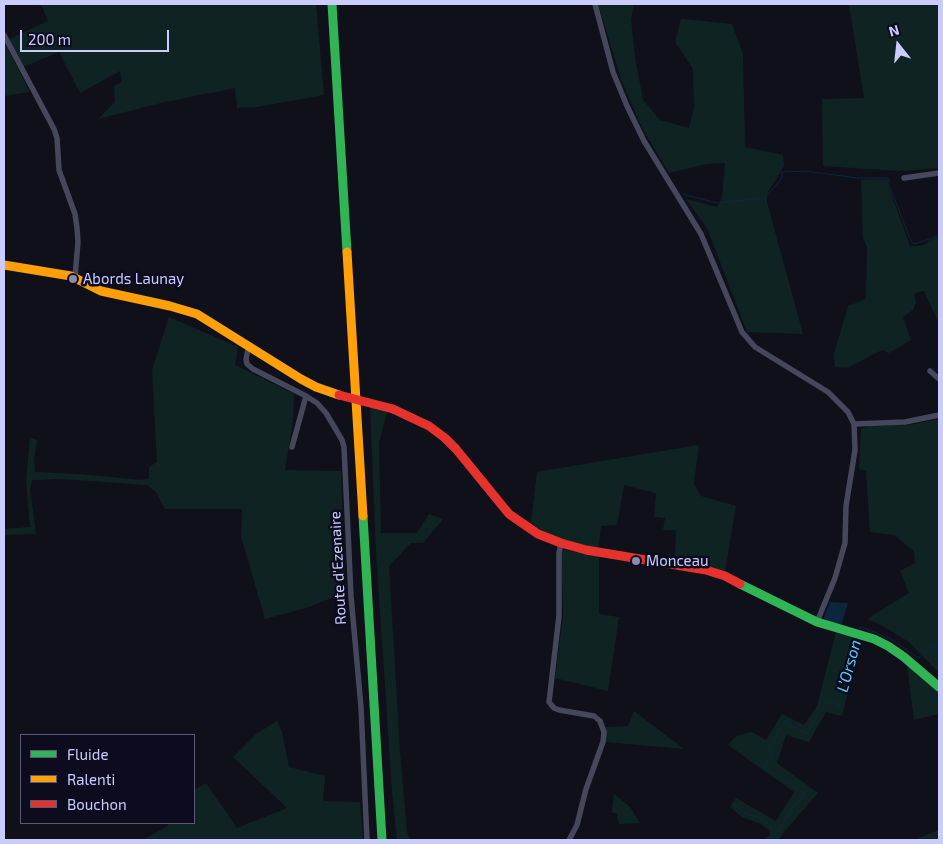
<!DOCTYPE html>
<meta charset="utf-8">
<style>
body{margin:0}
#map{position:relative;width:943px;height:844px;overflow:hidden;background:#10101a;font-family:"Exo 2",sans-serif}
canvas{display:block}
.frame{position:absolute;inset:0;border:5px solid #caccfe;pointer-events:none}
.legend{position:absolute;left:20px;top:734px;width:175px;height:90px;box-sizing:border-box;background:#0d0c1e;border:1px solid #595978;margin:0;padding:6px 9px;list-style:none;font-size:15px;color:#caccfe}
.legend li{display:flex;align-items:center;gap:10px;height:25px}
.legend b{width:25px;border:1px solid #595978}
.north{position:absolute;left:873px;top:20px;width:50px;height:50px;-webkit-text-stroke:4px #0d0c1e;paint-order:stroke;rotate:344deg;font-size:14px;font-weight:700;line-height:20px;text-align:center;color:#caccfe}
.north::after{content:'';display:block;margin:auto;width:18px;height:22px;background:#caccfe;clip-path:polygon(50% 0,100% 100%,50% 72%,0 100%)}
.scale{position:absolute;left:20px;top:30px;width:149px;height:22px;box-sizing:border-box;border:2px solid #caccfe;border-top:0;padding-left:6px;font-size:15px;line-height:18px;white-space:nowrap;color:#caccfe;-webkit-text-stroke:4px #0d0c1e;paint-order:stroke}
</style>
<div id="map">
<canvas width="943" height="844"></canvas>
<div class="frame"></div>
<ul class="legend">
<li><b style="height:6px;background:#30b455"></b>Fluide</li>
<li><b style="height:6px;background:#ff9f0a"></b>Ralenti</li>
<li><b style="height:6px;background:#e5322d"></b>Bouchon</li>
</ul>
<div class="north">N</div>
<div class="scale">200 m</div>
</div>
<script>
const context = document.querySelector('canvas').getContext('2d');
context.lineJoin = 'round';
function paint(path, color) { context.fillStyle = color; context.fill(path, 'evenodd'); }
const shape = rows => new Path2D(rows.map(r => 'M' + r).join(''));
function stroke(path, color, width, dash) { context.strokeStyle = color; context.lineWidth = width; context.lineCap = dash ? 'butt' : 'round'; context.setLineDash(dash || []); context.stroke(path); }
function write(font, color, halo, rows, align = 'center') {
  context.font = font + ' "Exo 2",sans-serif'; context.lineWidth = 5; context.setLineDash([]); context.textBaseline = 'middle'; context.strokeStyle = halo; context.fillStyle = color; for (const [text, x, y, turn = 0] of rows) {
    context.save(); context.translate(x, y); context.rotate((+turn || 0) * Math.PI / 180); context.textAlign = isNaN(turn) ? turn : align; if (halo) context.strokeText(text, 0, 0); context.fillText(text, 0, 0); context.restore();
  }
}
paint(shape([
 [41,4,316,4,324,95,257,107,237,108,235,88,165,102,98,119,115,102,114,86,122,82,120,71,80,93,59,52,23,67,9,39,48,21],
 [598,4,634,4,631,19,635,57,643,100,660,120,689,128,694,107,693,69,675,42,681,19,732,24,743,54,745,147,783,155,784,166,767,194,767,202,803,334,747,332,707,228,686,199,717,207,722,198,725,163,706,164,669,173,641,126,621,79],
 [849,4,937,4,939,12,939,168,902,171,823,166,822,99,864,98],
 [4,42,30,92,4,96],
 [888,179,888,185,910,246,920,246,927,244,928,241,939,237,939,324,924,291,918,292,914,294,916,302,913,310,903,317,911,340,889,353,882,350,847,368,835,367,834,354,848,306,866,299,867,247,863,238,861,180],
 [169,317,238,347,235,365,294,394,293,421,285,470,341,471,345,588,339,595,306,608,265,619,241,536,242,509,165,509,156,492,147,485,62,479,32,480,30,489,36,534,4,535,4,529,30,527,26,481,30,437,37,440,34,460,35,472,78,474,142,480,149,478,149,467,157,462,152,370],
 [370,407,387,412,379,443,381,533,417,533,429,514,443,519,423,543,411,543,389,566,400,752,407,832,410,840,397,840,392,791,376,552],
 [939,419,939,673,909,642,883,626,867,619,909,593,900,571,915,563,914,551,894,535,870,532,866,471,859,469,861,429,869,426,910,425],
 [699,445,694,483,701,496,736,506,725,572,675,560,676,530,663,530,665,518,654,517,656,493,624,485,617,525,601,526,598,550,574,544,545,533,531,522,537,472],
 [565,550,599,556,599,614,619,617,608,691,555,678,563,617,561,552],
 [836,632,861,639,842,716,826,712,809,742,786,735,777,763,818,793,784,832,779,840,763,840,770,835,769,830,761,824,742,817,730,807,736,798,776,821,794,792,728,745,736,736,752,732,766,740,782,714,804,725,817,706],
 [907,664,939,692,939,714,914,720],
 [634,711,684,749,606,742,605,727,628,726],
 [277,721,282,732,289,767,325,776,323,801,360,802,363,840,143,840,168,826,168,823,194,823,194,790,206,783,237,828,287,808,233,757,256,734],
 [614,794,630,807,640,823,619,824,617,814,612,812],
 [939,830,939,840,914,840]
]), '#0f2422');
paint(shape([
 [830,602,848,603,841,626,825,621,824,617]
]), '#0c273d');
stroke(shape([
 [682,194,717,203,765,198,782,178,782,172,804,171,858,178,889,178,889,185,911,241,914,244,939,236],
 [859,630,860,627,867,629,893,640,918,658,929,649,939,645],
 [733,804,744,813,759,818,769,824,775,834],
 [770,840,775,836,790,811,804,795,804,793,764,767,772,755,769,750,784,721,807,734,827,699,839,707,855,638]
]), '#0c273d', 1);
stroke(shape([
 [595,4,613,72,627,106,644,141,701,234,742,332,755,347,828,392,848,412,854,424,855,450,846,506,845,543,835,578,817,622],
 [4,35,54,129,57,138,59,170,75,214,77,228,78,242,75,277],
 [904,178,939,173],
 [249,345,246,359,247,364,253,369,306,396,317,403,326,413,342,440,344,447,351,596,361,707,367,840],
 [930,371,939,379],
 [854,424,905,422,939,415],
 [292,447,306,396],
 [561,543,559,553,559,616,549,702,554,708,559,710,594,716,600,721,604,732,603,742,586,789,577,825,569,840]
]), '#45475b', 5.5);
stroke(shape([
 [332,4,347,252],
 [363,516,382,840],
 [740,584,817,622,874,639,888,646,904,657,939,687]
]), '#30b455', 9);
stroke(shape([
 [347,252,363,516],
 [4,265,71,276,101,291,170,306,197,314,301,379,316,387,339,395]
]), '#ff9f0a', 9);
stroke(shape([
 [393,409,429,426,445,438,456,449,509,514,538,534,561,543,586,550,706,570,725,576,740,584]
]), '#e5322d', 9);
stroke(shape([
 [339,395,393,409]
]), '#e5322d', 9);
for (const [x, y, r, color] of [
 [73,279,5,"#898aae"],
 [636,561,5,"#898aae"]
]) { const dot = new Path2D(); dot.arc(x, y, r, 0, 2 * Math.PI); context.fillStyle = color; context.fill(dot); stroke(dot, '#0d0c1e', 2); }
write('15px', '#caccfe', '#0d0c1e', [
 ["Abords Launay",83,279],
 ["Monceau",646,561]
], 'left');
write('15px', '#caccfe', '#0d0c1e', [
 ["Route d'Ezenaire",338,568,-93]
]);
write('italic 16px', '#5ac9fc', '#0d0c1e', [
 ["L’Orson",849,666,-75]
]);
</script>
